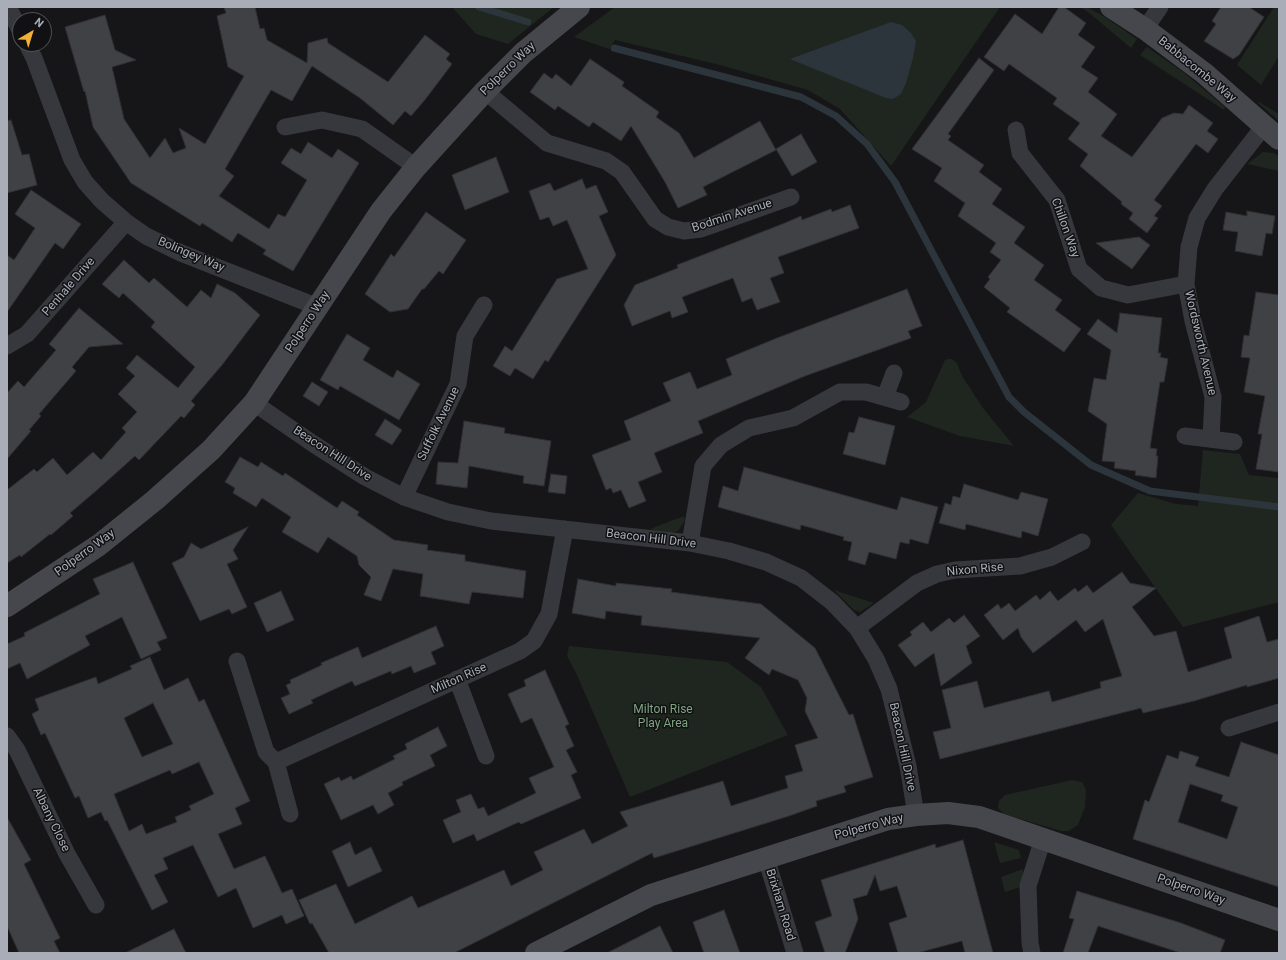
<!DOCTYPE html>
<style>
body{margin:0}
#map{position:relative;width:1286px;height:960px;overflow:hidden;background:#161618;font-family:Roboto,sans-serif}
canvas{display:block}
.frame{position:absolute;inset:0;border:8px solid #a8adb8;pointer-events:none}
.north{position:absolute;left:12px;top:12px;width:40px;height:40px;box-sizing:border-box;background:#111113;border:1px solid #4d4f55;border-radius:50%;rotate:38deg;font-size:11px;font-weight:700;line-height:16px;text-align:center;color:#a8adb8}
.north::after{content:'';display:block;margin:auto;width:14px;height:18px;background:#f2b134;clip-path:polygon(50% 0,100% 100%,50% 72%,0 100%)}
</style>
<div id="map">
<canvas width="1286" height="960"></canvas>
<div class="frame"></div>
<div class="north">N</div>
</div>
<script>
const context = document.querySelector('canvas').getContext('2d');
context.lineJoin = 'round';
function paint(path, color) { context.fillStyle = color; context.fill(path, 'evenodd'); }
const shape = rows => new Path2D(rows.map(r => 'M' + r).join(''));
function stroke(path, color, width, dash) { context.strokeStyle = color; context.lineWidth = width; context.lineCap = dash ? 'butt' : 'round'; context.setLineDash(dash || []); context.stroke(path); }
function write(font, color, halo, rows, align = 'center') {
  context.font = font + ' Roboto,sans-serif'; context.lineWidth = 3; context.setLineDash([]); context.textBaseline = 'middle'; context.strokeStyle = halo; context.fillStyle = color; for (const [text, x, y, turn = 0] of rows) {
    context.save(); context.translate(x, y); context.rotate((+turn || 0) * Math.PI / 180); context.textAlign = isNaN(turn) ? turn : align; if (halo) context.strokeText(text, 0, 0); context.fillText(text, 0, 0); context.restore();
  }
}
paint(shape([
 [452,7,554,7,508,44,476,34],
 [615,7,1000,7,891,166,840,109,808,90,720,65,615,40,609,49,574,37],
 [1080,7,1087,7,1105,17,1137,39,1131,48,1088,12],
 [1274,7,1279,7,1279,56,1261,85,1237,65],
 [1147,47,1183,72,1225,107,1224,110,1140,55],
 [1259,102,1279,114,1279,121,1258,103],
 [1263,152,1274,153,1279,157,1279,171,1247,164],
 [948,359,952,359,957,363,962,376,983,408,1014,446,960,436,907,417,926,402,945,360],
 [1203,450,1240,454,1249,475,1279,478,1279,602,1183,627,1111,525,1138,493,1176,504,1198,506],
 [684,516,685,520,678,531,668,534,650,529],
 [834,590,874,603,860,612,854,610],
 [569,646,727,662,761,687,788,735,630,797,576,673,567,656],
 [1072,780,1082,782,1086,790,1085,807,1078,825,1069,831,1061,831,1004,814,998,808,999,801,1005,795],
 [994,842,1019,850,1021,858,1000,863],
 [1023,869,1023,878,1020,887,1005,892,1001,877]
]), '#1e261f');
paint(shape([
 [891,22,902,25,911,33,916,41,913,58,906,83,901,94,893,99,886,98,790,59]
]), '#2c353c');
stroke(shape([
 [479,7,528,22],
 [614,48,801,97,836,116,867,144,895,182,1009,397,1024,412,1091,465,1150,491,1279,507]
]), '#2c353c', 7);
const building = shape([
 [224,7,255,7,260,29,264,28,267,40,307,63,308,43,327,38,328,43,388,82,425,35,450,54,446,59,452,64,424,101,411,116,405,111,393,125,360,98,312,66,292,101,271,90,225,169,234,176,219,196,269,229,278,214,285,217,307,180,281,163,291,148,301,154,308,142,332,158,338,149,359,163,293,271,263,254,266,250,238,233,232,242,202,223,200,226,131,183,93,127,85,91,84,92,65,27,105,15,115,50,136,60,112,67,124,119,150,158,165,138,173,153,186,148,179,128,205,144,244,76,228,67,217,16,226,13,224,7],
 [1059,7,1064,7,1086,23,1078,35,1095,47,1081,67,1098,78,1088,92,1117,114,1101,136,1132,157,1162,118,1174,113,1183,114,1189,105,1213,123,1207,131,1218,139,1208,153,1196,144,1154,200,1162,206,1154,216,1158,218,1147,233,1129,219,1133,213,1121,204,1122,202,1080,166,1088,154,1068,139,1080,123,1053,104,1057,98,1009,64,1004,71,984,57,1015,14,1042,34,1059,7],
 [1221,7,1249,7,1264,17,1239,55,1233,59,1204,41,1216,24,1212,21,1221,7],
 [979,58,994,70,948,134,951,136,948,140,984,165,979,172,1002,189,992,204,1025,227,1014,243,1044,265,1034,280,1062,300,1055,310,1081,329,1064,352,1007,312,1010,308,984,287,990,279,988,277,1001,260,990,252,996,243,958,216,965,203,934,181,942,168,912,149,979,58],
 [590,59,624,82,622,86,659,112,656,117,679,133,694,158,760,121,776,150,703,187,707,195,678,208,665,182,631,126,621,141,593,122,589,127,558,106,555,110,530,92,544,73,552,79,556,74,571,86,590,59],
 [11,120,22,155,29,154,37,185,7,193,7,121,11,120],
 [801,134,817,162,792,176,776,149,801,134],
 [496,157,509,192,465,210,452,175,496,157],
 [582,179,586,189,596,185,608,212,599,216,616,255,548,362,545,360,533,379,515,368,510,376,493,366,505,346,512,351,557,279,588,269,567,220,553,226,549,217,540,220,529,191,550,183,554,191,582,179],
 [31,190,81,224,63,249,55,243,7,312,7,255,14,260,35,228,15,214,31,190],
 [850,205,859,228,778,257,784,273,770,278,780,302,757,310,752,298,742,302,733,278,682,297,688,312,672,318,670,311,632,326,624,305,635,285,678,268,677,265,785,223,801,216,802,220,831,209,832,212,850,205],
 [1247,211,1275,216,1272,234,1266,233,1262,256,1235,251,1238,232,1223,230,1226,212,1247,216,1247,211],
 [426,212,466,240,443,274,439,271,424,289,422,289,408,309,390,312,365,294,391,254,394,257,426,212],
 [1139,237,1150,245,1132,269,1096,243,1139,237],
 [124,260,149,283,154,278,187,307,201,290,211,298,217,284,235,293,260,315,222,365,191,401,195,405,184,418,181,416,139,460,135,456,97,490,70,513,73,516,51,535,50,534,21,557,20,555,7,563,7,490,34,469,37,472,53,458,67,475,93,452,101,460,126,432,122,428,137,412,118,394,135,376,126,368,137,355,178,388,195,367,151,327,155,322,123,293,119,298,102,284,124,260],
 [907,289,922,326,908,331,911,338,805,376,698,421,703,433,654,453,662,472,638,482,646,501,629,508,621,490,613,493,611,488,606,490,592,455,631,440,624,421,671,401,663,383,690,372,697,389,732,375,726,359,777,338,907,289],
 [1256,292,1279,295,1279,472,1256,469,1262,434,1258,434,1265,396,1244,392,1250,358,1241,357,1244,335,1249,336,1256,292],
 [79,308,123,344,89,347,72,367,76,371,39,414,41,416,29,430,31,431,7,459,7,393,18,381,24,387,56,350,49,344,79,308],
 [1120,313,1162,318,1158,353,1161,353,1160,357,1168,359,1164,382,1160,382,1150,448,1157,449,1156,456,1158,456,1156,478,1135,475,1136,471,1114,468,1115,462,1102,461,1107,424,1088,411,1094,378,1106,380,1111,350,1087,334,1098,319,1117,333,1120,313],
 [347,334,370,348,363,360,393,378,397,370,420,384,399,420,340,386,338,390,320,380,347,334],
 [312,382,328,392,319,406,303,396,312,382],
 [859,417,895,426,885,465,843,454,849,432,854,433,859,417],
 [385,419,402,430,392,445,375,435,385,419],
 [464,421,505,428,504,433,551,441,544,486,523,483,524,476,469,466,467,488,436,484,438,462,458,463,464,421],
 [240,457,258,467,261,462,283,476,285,473,337,508,342,501,359,512,357,515,394,540,428,545,427,550,465,555,465,561,526,571,523,598,472,592,469,604,420,596,423,574,393,569,381,601,364,595,371,577,359,565,357,556,328,537,318,553,282,532,291,517,262,498,256,507,233,493,235,488,225,482,240,457],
 [744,467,897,510,901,497,938,507,928,544,910,539,909,544,900,542,896,559,869,552,865,565,848,560,852,542,843,540,844,537,801,525,800,530,718,507,723,486,738,491,744,467],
 [551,474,567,476,565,494,548,492,551,474],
 [964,484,1018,500,1021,492,1048,499,1038,536,1022,531,1021,538,966,524,965,530,939,523,945,503,951,505,953,496,960,498,964,484],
 [248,527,233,550,238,559,227,564,247,607,232,614,229,609,200,621,172,563,184,557,191,543,201,549,248,527],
 [133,562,167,638,157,642,161,650,141,659,122,617,85,636,90,645,27,679,20,663,7,669,7,644,25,636,24,633,100,594,93,579,133,562],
 [1122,572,1130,583,1156,588,1132,607,1154,636,1176,631,1188,672,1232,658,1224,628,1259,616,1267,642,1279,639,1279,678,1247,687,1247,685,1194,701,1143,713,1141,708,940,759,933,732,951,728,942,690,977,681,984,708,1049,691,1052,702,1101,688,1100,682,1122,676,1103,619,1085,632,1076,620,1033,653,1021,637,1018,628,1003,640,984,615,998,604,1001,609,1009,603,1015,611,1036,595,1040,600,1050,591,1058,601,1075,588,1078,592,1087,585,1093,593,1122,572],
 [578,579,616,586,616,583,672,589,671,592,761,604,815,648,849,715,853,714,873,777,844,786,846,792,816,801,817,806,789,816,654,858,652,853,454,953,329,953,312,923,310,924,299,900,336,884,355,924,412,896,418,908,504,870,511,886,543,870,534,852,584,829,592,844,628,826,620,812,723,781,731,806,788,788,785,776,803,771,795,745,818,738,805,711,807,698,798,680,772,669,769,675,745,658,760,638,641,625,642,616,606,611,605,619,572,613,578,579],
 [281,591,294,620,267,632,254,603,281,591],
 [964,615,980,636,966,646,972,663,941,686,934,653,915,667,898,645,912,635,910,632,923,622,931,632,949,618,954,623,964,615],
 [436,626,444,646,431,652,436,664,414,673,411,666,392,674,391,671,355,686,352,681,311,700,313,703,289,714,281,698,290,694,286,685,291,683,290,680,322,665,321,663,358,647,362,658,436,626],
 [150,657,164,690,188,678,199,702,204,699,250,801,235,808,242,824,218,834,234,869,265,856,282,893,292,889,304,916,286,924,282,915,253,928,236,888,218,897,193,845,163,858,168,869,154,875,168,902,152,910,107,820,105,821,101,812,88,818,79,796,75,798,45,733,41,735,32,714,39,710,35,699,96,677,98,684,132,669,130,666,150,657],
 [153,703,173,744,142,757,124,718,153,703],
 [199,762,214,794,189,806,191,810,175,817,177,822,146,834,142,824,129,831,114,794,170,770,172,774,199,762],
 [545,670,569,724,565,726,574,746,566,750,577,772,571,775,581,798,521,824,519,822,477,841,474,834,453,843,443,820,461,812,456,800,471,794,478,809,484,807,488,816,536,793,529,778,554,767,532,718,521,723,508,694,526,686,524,680,545,670],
 [438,727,447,746,430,755,435,766,402,782,403,785,388,793,394,805,378,814,373,805,341,820,324,784,339,777,341,781,351,776,353,780,395,759,393,756,407,749,405,744,438,727],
 [1241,742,1279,755,1279,887,1133,839,1145,800,1149,802,1167,755,1178,759,1180,751,1199,757,1195,766,1229,777,1241,742],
 [1190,784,1223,795,1221,801,1238,807,1227,839,1178,822,1190,784],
 [7,817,31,860,24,864,60,938,54,941,60,953,19,953,7,926,7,817],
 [963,840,993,953,965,953,962,941,917,953,898,953,889,923,907,917,897,886,880,891,875,875,867,895,853,899,858,919,845,953,825,953,815,922,832,916,821,880,935,844,936,848,963,840],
 [350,842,355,855,371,847,382,871,348,887,332,851,350,842],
 [1077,891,1181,923,1225,940,1220,953,1181,953,1098,926,1088,953,1063,953,1074,919,1069,918,1077,891],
 [724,910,740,953,704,953,693,922,724,910],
 [660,926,673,953,607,953,660,926],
 [174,929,186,953,125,953,174,929]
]);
paint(building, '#404145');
stroke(building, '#303034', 1);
stroke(shape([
 [8,7,20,30],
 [1145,29,1160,7],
 [27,44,34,58,72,160,85,182,102,201,126,222,146,236,181,253,318,307],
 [485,91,547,143,606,161,622,172,655,219,668,227,684,231,701,229,791,197],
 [285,127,322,120,362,129,416,167],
 [1016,130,1020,153,1057,200,1079,269,1101,288,1128,295,1186,284],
 [7,346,27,334,126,222],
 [885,397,894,373],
 [254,403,312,443,365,477,404,497,448,512,491,521,690,543,729,551,766,562,801,578,832,602,857,628,876,659,889,689,908,766,916,815],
 [1185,436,1234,442],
 [1211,439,1213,397,1193,321,1186,284,1189,247,1197,218,1215,189,1264,126],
 [404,497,458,384,465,336,484,305],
 [690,543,703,466,721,445,749,428,793,418,840,392,866,392,901,402],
 [857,628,917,583,937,574,955,570,1020,566,1052,557,1082,542],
 [237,661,266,752,276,762,290,814],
 [457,679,486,756],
 [1229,728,1279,712],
 [7,736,17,750,67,854,96,905],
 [276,762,520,651,534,641,549,614,565,529],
 [766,858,795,953],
 [1032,953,1030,943,1028,886,1043,839]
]), '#37383d', 17);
stroke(shape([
 [1111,7,1145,29,1204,73,1279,139],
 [7,606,99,545,155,500,211,450,254,403,381,211,416,167,485,91,523,53,579,7],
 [536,953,651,895,888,819,916,815,948,813,979,817,1279,920]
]), '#45474d', 22);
write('12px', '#a8adb8', '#111113', [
 ["Polperro Way",508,69,-44],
 ["Babbacombe Way",1197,70,39],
 ["Bodmin Avenue",732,216,-18],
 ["Chillon Way",1065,228,70],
 ["Bolingey Way",191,255,23],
 ["Penhale Drive",69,287,-49],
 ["Polperro Way",308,322,-57],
 ["Wordsworth Avenue",1200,343,77],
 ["Suffolk Avenue",439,424,-64],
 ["Beacon Hill Drive",332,454,33],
 ["Beacon Hill Drive",651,539,7],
 ["Polperro Way",85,553,-36],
 ["Nixon Rise",975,570,-5],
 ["Milton Rise",459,679,-24],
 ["Beacon Hill Drive",902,747,78],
 ["Albany Close",51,820,64],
 ["Polperro Way",869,827,-15],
 ["Polperro Way",1191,890,19],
 ["Brixham Road",780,905,73]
]);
write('12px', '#7fa381', '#111113', [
 ["Milton Rise",663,710],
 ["Play Area",663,724]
]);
</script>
